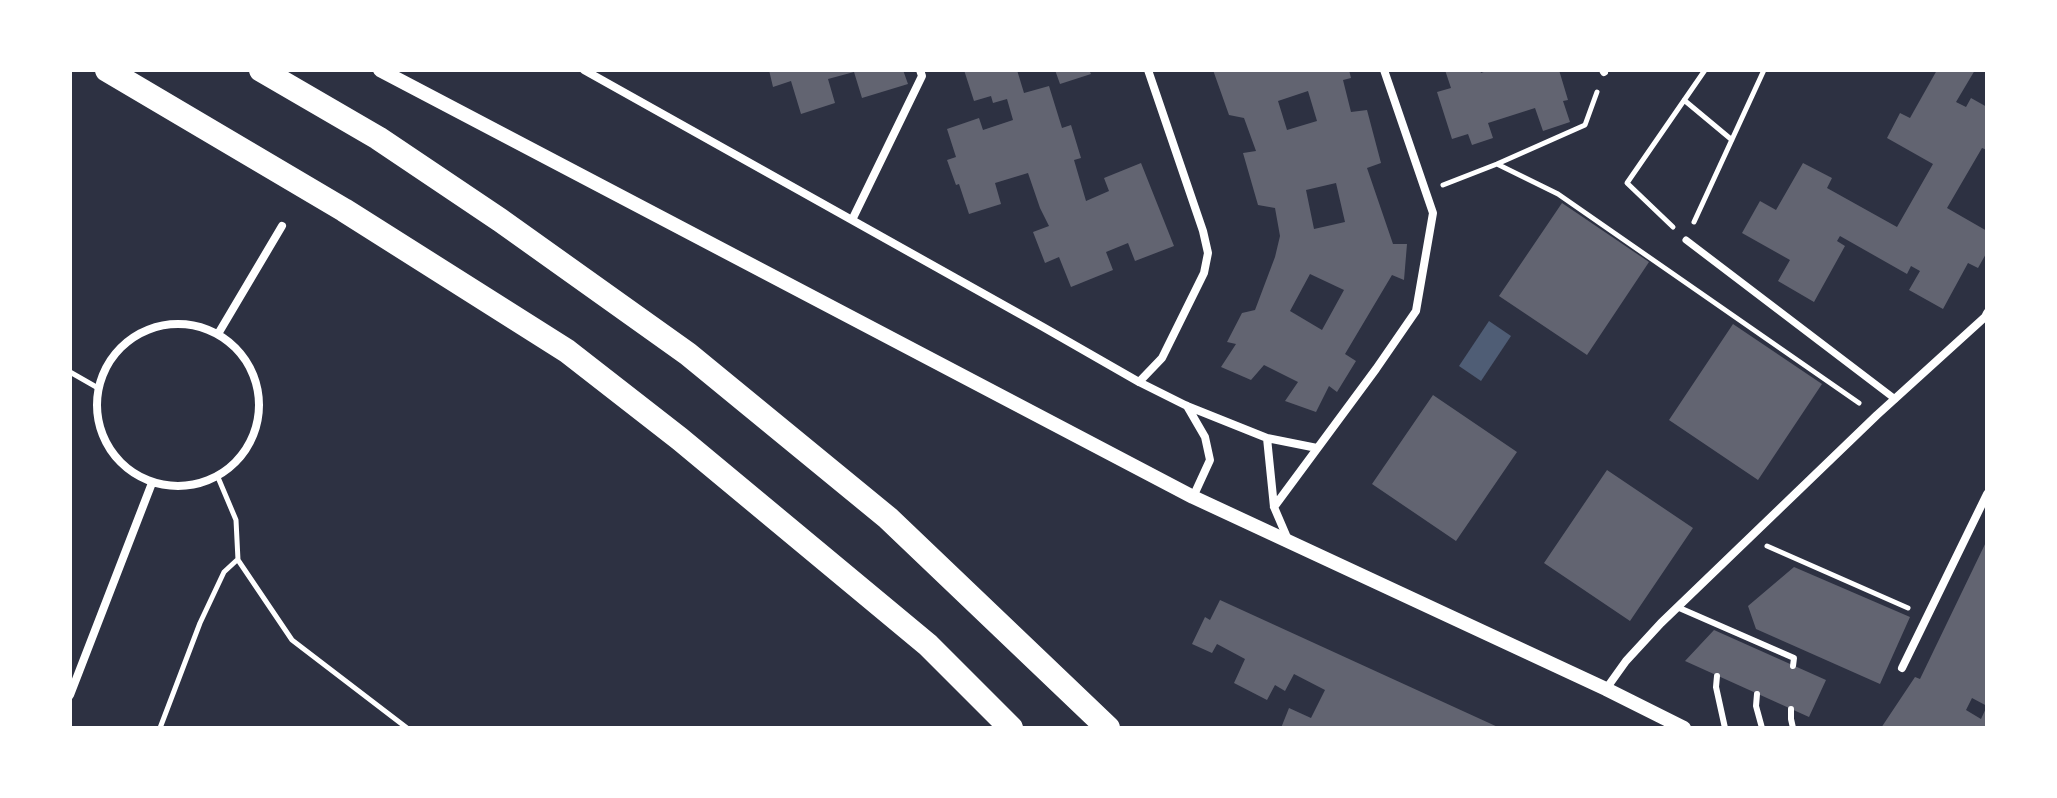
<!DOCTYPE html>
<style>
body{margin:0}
#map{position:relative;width:2057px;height:798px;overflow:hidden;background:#2d3142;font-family:"Fira Sans Condensed",sans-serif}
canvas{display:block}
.frame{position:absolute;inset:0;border:72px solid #fff;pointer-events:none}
</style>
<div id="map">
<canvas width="2057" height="798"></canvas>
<div class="frame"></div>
</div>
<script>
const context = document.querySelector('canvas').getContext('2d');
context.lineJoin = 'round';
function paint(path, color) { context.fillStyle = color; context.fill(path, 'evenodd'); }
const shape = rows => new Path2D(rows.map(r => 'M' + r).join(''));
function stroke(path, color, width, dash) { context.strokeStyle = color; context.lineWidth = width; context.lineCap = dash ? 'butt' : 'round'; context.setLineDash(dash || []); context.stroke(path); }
paint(shape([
 [1489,321,1511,336,1481,381,1459,366]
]), '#4f5d75');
paint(shape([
 [769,70,903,70,908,84,862,98,854,72,828,79,835,103,801,114,791,81,773,87],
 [964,70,1017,70,1024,93,1049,86,1062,128,1071,125,1081,158,1074,160,1086,201,1109,191,1104,178,1141,163,1174,246,1135,261,1128,243,1106,252,1113,270,1071,287,1059,257,1045,263,1033,232,1049,226,1040,208,1028,173,995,183,1001,204,969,214,959,184,956,185,947,160,956,157,947,129,979,118,983,130,1013,120,1007,99,993,103,991,96,974,101],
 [1055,70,1089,70,1091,74,1060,84],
 [1213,70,1349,70,1351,78,1343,80,1351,112,1367,110,1381,163,1367,168,1393,244,1407,244,1404,280,1392,275,1345,354,1356,361,1337,392,1329,386,1316,412,1285,401,1298,382,1264,365,1251,380,1221,367,1236,344,1227,342,1242,313,1255,310,1275,257,1280,236,1275,208,1258,205,1243,153,1256,151,1244,118,1229,115],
 [1308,91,1317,121,1287,130,1278,101],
 [1336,183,1345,222,1314,229,1306,190],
 [1310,274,1344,290,1322,330,1290,311],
 [1445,70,1480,70,1481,73,1489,70,1559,70,1568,100,1563,101,1570,122,1543,131,1535,108,1488,123,1493,138,1472,145,1468,134,1452,139,1437,92,1451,88],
 [1937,70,1975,70,1956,102,1966,107,1971,98,1987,107,1987,150,1982,148,1947,208,1987,231,1987,252,1978,268,1968,263,1943,309,1909,290,1920,271,1911,266,1907,274,1840,236,1837,241,1845,246,1814,302,1778,281,1790,260,1742,233,1760,201,1776,210,1803,163,1832,178,1827,188,1897,227,1933,164,1887,138,1900,113,1910,118],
 [1562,203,1649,262,1587,355,1499,296],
 [1733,324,1822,384,1758,480,1669,420],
 [1433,395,1517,452,1456,541,1372,484],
 [1607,470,1693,528,1630,621,1544,563],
 [1987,540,1987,706,1972,698,1966,710,1981,719,1987,706,1987,728,1881,728,1915,677,1920,679],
 [1794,567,1910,617,1880,684,1756,629,1748,606],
 [1220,600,1500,728,1281,728,1289,708,1311,718,1325,690,1294,674,1285,691,1275,685,1267,700,1234,683,1245,659,1217,644,1212,653,1192,644,1205,617,1210,620],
 [1714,630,1826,680,1809,717,1685,661]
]), '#626471');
stroke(shape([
 [1684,100,1732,140],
 [1497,164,1558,194,1859,403],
 [1443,185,1497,164,1585,125,1597,92],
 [1694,222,1764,70],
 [1673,227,1627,183,1705,70],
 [70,372,98,388],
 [217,475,236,520,238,560,292,640,407,728],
 [1767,546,1908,608],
 [160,728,200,623,224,572,237,560]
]), '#fff', 5);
stroke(shape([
 [1677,607,1794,658,1793,666],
 [1717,676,1716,687,1725,728],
 [1757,694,1756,706,1762,728],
 [1791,709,1791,719,1793,728]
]), '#fff', 6);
stroke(shape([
 [1686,240,1895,399]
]), '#fff', 7);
stroke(shape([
 [584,70,1043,327,1139,382,1187,406,1267,438,1274,507,1289,542],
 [1603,70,1604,72],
 [852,220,922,76,920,70],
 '97 405a81 81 0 1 1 162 0a81 81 0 1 1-162 0Z',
 [218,334,282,226],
 [1139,382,1162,358,1204,273,1208,253,1203,231,1148,70],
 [1187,406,1205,437,1210,460,1193,497],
 [1267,438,1317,448],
 [1274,507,1376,369,1416,311,1433,213,1384,70],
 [1902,668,1987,494],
 [1606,689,1626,661,1661,623,1877,415,1985,317,1987,313],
 [70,695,152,483]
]), '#fff', 8);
stroke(shape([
 [380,70,1193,497,1606,689,1684,728]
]), '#fff', 14);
stroke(shape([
 [107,70,344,210,567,351,680,439,928,645,1011,728],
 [261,70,378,138,500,220,688,354,888,518,1108,728]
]), '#fff', 24);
</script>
